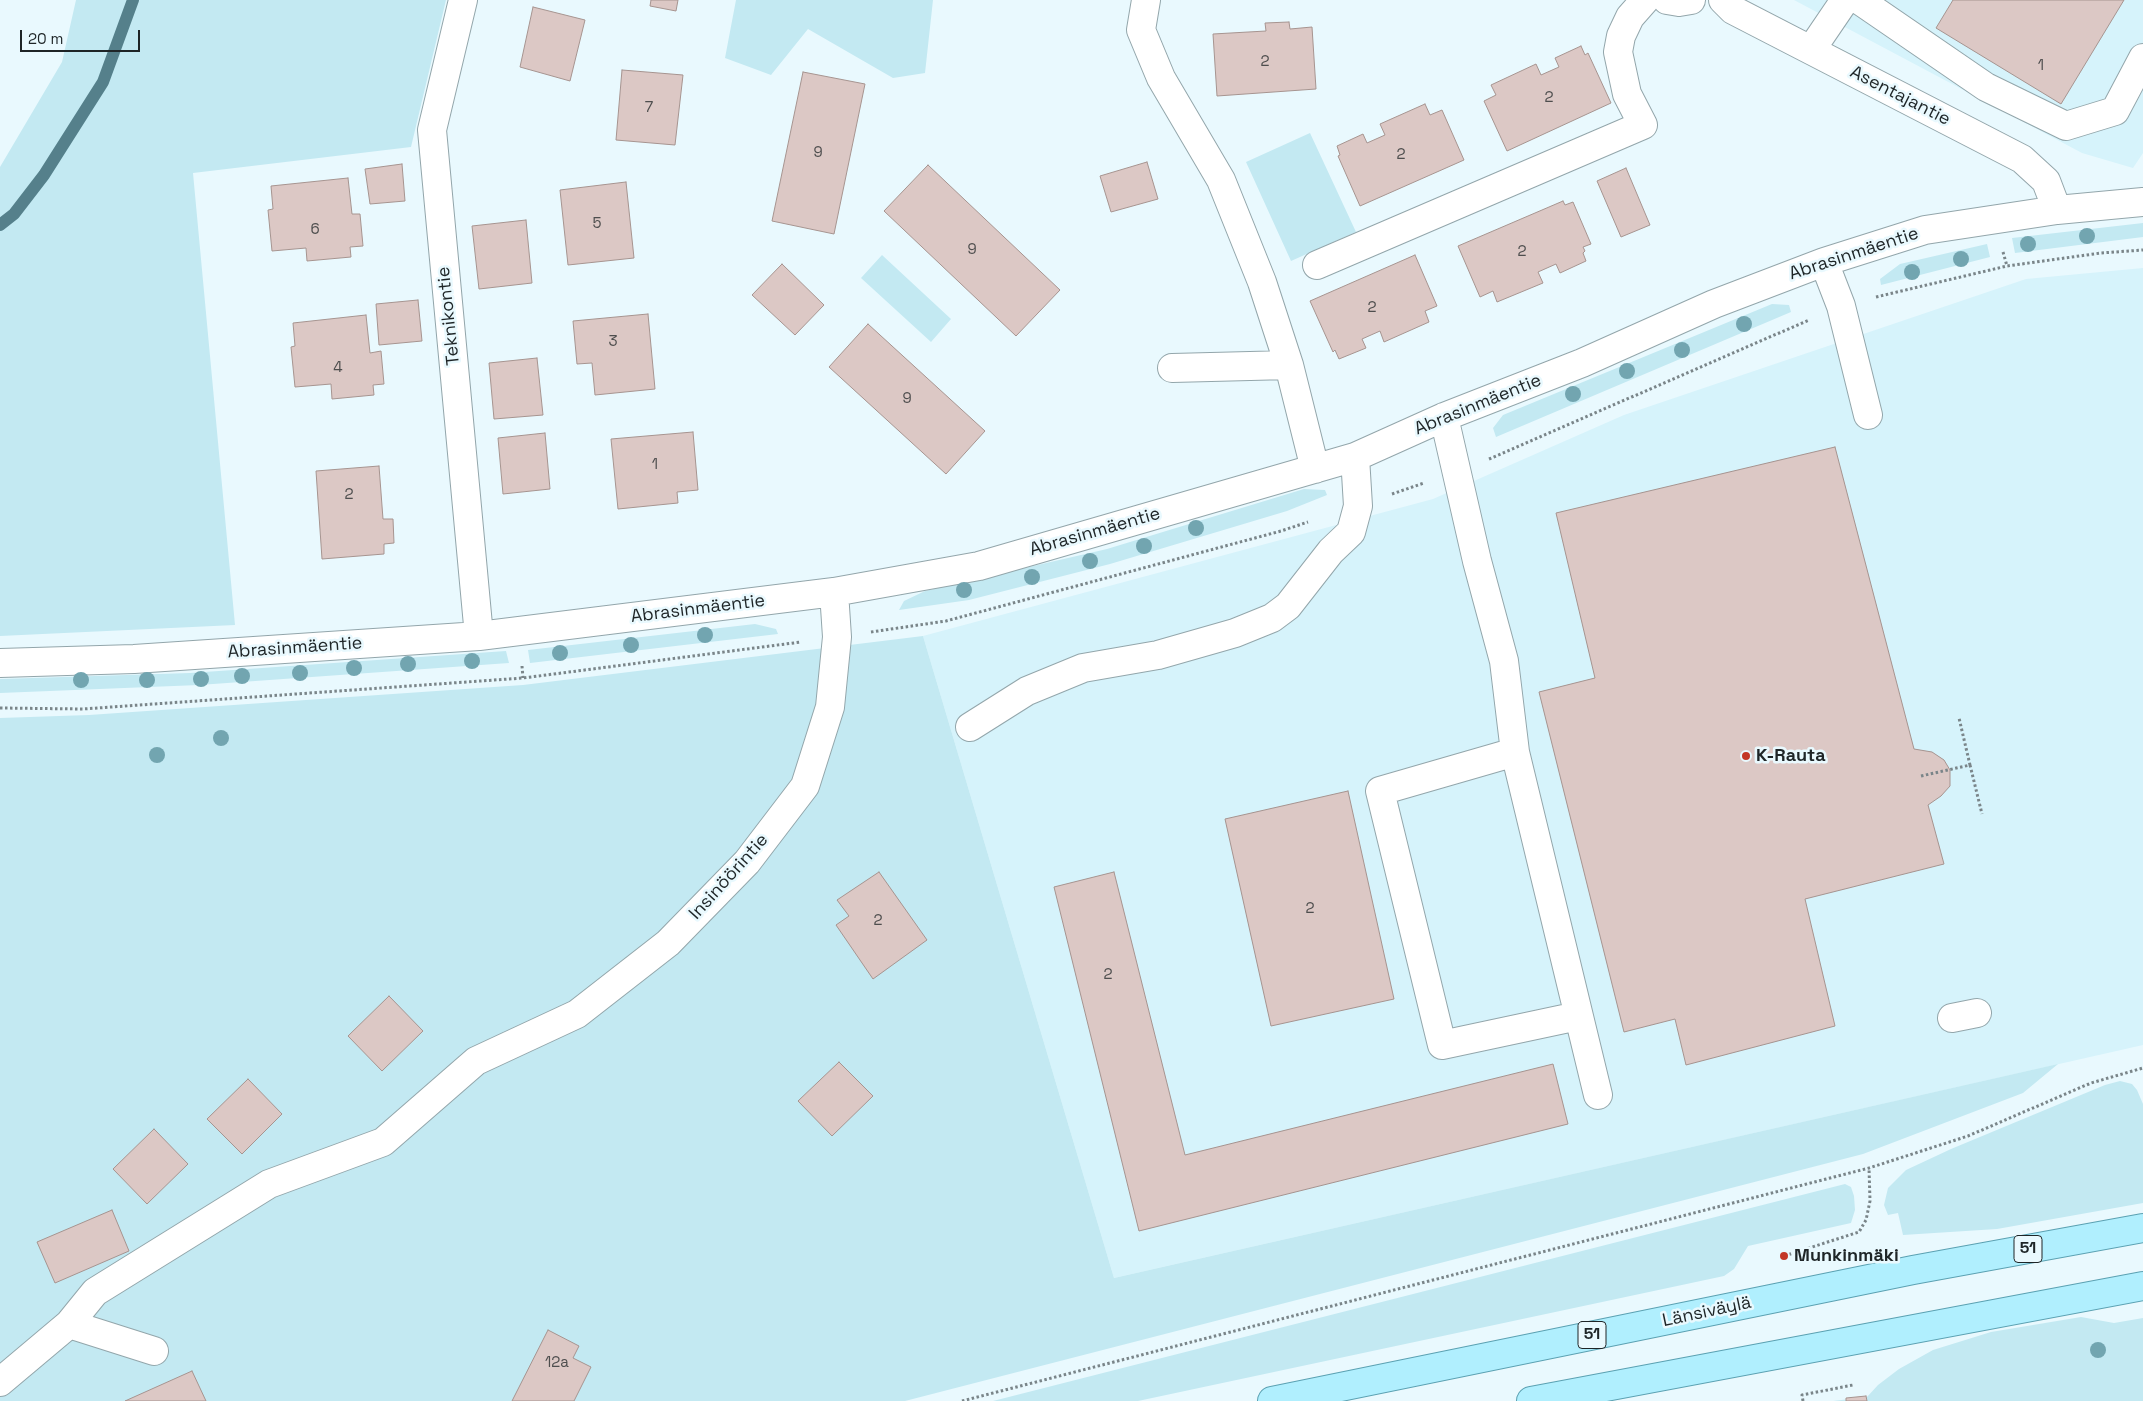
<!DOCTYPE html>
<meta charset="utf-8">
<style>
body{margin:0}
#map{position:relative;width:2143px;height:1401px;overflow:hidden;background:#e9f9fe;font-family:"Space Grotesk",sans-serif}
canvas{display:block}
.scale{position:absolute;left:20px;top:30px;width:120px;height:22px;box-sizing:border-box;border:2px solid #1e2527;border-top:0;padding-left:6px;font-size:15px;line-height:18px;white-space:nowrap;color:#1e2527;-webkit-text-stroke:4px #e9f9fe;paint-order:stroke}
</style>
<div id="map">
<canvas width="2143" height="1401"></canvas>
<div class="scale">20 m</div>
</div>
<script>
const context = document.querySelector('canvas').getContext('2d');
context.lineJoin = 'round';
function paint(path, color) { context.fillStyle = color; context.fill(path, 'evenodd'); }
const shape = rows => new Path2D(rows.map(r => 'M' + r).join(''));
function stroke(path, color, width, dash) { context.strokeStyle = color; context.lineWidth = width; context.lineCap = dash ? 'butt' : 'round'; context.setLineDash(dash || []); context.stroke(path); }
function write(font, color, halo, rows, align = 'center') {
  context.font = font + ' "Space Grotesk",sans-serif'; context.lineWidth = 5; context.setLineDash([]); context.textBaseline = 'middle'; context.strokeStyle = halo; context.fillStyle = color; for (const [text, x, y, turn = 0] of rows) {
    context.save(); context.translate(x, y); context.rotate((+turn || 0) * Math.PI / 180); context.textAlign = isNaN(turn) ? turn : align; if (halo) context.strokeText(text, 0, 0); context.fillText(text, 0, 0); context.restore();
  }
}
paint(shape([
 [1794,0,2143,0,2143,153,2133,168,2082,153],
 [2143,268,2143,1045,1114,1278,923,636,1433,499,1624,415,2026,279]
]), '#d6f3fb');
paint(shape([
 [76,0,446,0,411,147,193,173,235,625,0,636,0,167,62,62],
 [736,0,933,0,925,73,893,78,808,29,771,75,725,58],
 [1310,133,1356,232,1291,261,1246,162],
 [2143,223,2143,237,2015,253,2012,238],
 [1987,244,1990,257,1881,285,1880,279,1900,264],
 [882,255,951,319,931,342,861,278],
 [1772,304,1789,305,1791,312,1496,437,1493,428,1503,415],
 [1304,489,1325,490,1327,495,1287,511,1110,564,969,600,899,610,904,601,925,591,1107,549],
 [755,624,776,629,778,634,530,663,528,650],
 [923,636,1114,1278,2058,1064,2023,1093,1863,1154,905,1401,0,1401,0,718,89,715,523,685],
 [506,651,509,663,199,685,0,693,0,679,190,673],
 [2120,1081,2132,1084,2137,1090,2143,1104,2143,1203,1997,1229,1903,1235,1898,1213,1888,1215,1884,1205,1888,1188,1906,1170,1951,1149,2105,1085],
 [1845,1184,1851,1187,1854,1196,1855,1210,1851,1223,1748,1246,1734,1269,1724,1276,1138,1401,993,1401],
 [2081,1317,2114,1323,2143,1318,2143,1401,1833,1401,1867,1397,1878,1385,1899,1369,1933,1350,1991,1332]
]), '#c3e9f2');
stroke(shape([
 [0,225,14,214,44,175,103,82,133,0]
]), '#55808b', 12);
const building = shape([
 [651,0,678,0,676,11,650,6,651,0],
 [1953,0,2124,0,2061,104,1936,28,1953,0],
 [533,7,585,20,570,81,520,67,533,7],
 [1289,22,1290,29,1312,27,1316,89,1217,96,1213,34,1266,31,1265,23,1289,22],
 [1581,46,1585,55,1588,53,1611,103,1507,151,1484,101,1496,95,1491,85,1536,64,1541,75,1559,67,1555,58,1581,46],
 [622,70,683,75,675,145,616,140,622,70],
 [803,72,865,84,834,234,772,221,803,72],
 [1425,104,1430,115,1442,110,1464,160,1360,206,1338,156,1340,155,1337,146,1363,134,1367,143,1385,135,1380,124,1425,104],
 [1147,162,1158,199,1111,212,1100,176,1147,162],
 [402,164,405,201,370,204,365,169,402,164],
 [928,165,1060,290,1016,336,884,211,928,165],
 [1626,168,1650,225,1621,237,1597,181,1626,168],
 [348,178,352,214,360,214,363,246,350,247,351,257,307,261,306,248,272,251,268,210,273,209,271,186,348,178],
 [626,182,634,258,568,265,560,190,626,182],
 [1563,201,1565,205,1573,202,1591,244,1583,247,1585,251,1583,253,1586,261,1560,273,1556,264,1538,272,1543,283,1497,302,1493,291,1480,297,1458,246,1563,201],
 [526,220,532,283,479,289,472,226,526,220],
 [1415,255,1437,306,1425,311,1429,322,1384,342,1380,331,1362,339,1366,348,1339,359,1335,350,1333,352,1310,301,1415,255],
 [782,264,824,305,795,335,752,295,782,264],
 [418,300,422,341,379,345,376,304,418,300],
 [648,314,655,389,595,395,592,363,577,364,573,321,648,314],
 [366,315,370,353,381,351,384,384,373,385,374,395,332,399,331,384,295,387,291,347,295,346,293,323,366,315],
 [868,324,985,431,946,474,829,367,868,324],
 [537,358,543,415,494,419,489,363,537,358],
 [693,432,698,490,677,492,678,503,618,509,611,439,693,432],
 [545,433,550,489,503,494,498,438,545,433],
 [1835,447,1914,749,1932,752,1944,760,1950,770,1950,786,1941,796,1928,805,1944,864,1805,899,1835,1026,1686,1065,1675,1019,1624,1032,1539,692,1595,678,1556,513,1835,447],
 [379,466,383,519,393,519,394,543,384,544,384,554,322,559,316,471,379,466],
 [1348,791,1394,999,1271,1026,1225,819,1348,791],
 [879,872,927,940,873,979,836,925,849,916,837,900,879,872],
 [1114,872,1185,1155,1553,1064,1568,1124,1139,1231,1054,887,1114,872],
 [389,996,423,1031,382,1071,348,1036,389,996],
 [839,1062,873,1096,832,1136,798,1101,839,1062],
 [248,1079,282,1114,242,1154,207,1119,248,1079],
 [154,1129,188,1164,147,1204,113,1169,154,1129],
 [112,1210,129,1251,55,1283,37,1242,112,1210],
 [548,1330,579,1346,573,1358,591,1367,574,1401,512,1401,548,1330],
 [192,1371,206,1401,125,1401,192,1371],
 [1866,1396,1867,1401,1846,1401,1846,1398,1866,1396]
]);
paint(building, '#dcc8c5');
stroke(building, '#a69490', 1);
const minor = shape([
 [463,0,432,130,479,636],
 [1146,0,1141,30,1161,78,1221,180,1262,282,1289,365,1315,469],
 [1667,0,1679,2,1691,0],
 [1723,0,1733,10,2022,159,2046,181,2057,210],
 [1859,0,1986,87,2066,126,2115,111,2143,58],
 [1811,50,1845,0],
 [1824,262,1841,306,1868,415],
 [1317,265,1643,125,1627,94,1618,52,1621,36,1630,17,1645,0],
 [1172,368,1289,365],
 [1444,417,1477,561,1504,661,1515,752,1598,1095],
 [0,663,134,659,479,636,834,592,979,566,1355,457,1444,417,1582,363,1714,304,1824,262,1925,230,2057,210,2143,202],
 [970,727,1027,691,1083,668,1158,655,1235,633,1272,618,1288,606,1331,551,1351,532,1358,506,1355,457],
 [1515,752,1380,791,1442,1045,1578,1016],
 [1952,1018,1977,1013],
 [69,1324,154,1351],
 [0,1382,69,1324,95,1292,269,1184,383,1142,476,1061,577,1014,668,943,747,862,805,786,830,707,837,637,834,592]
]);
const major = shape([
 [1272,1401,1913,1270,2143,1228],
 [1531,1401,2143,1286]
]);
stroke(minor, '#93a6ab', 30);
stroke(major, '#5ba1b2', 30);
stroke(shape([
 [2003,252,2007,266],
 [1876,297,2007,266,2101,253,2143,250],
 [1489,459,1809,320],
 [1392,494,1424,483],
 [871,632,946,621,1281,531,1308,522],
 [522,666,523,678],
 [0,708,83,709,523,678,801,642],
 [1970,765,1982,814],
 [1921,776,1970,765,1959,718],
 [1784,1256,1859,1232,1866,1220,1870,1201,1869,1168],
 [962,1401,1869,1168,1968,1136,2091,1083,2143,1068],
 [1803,1401,1802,1395,1853,1385]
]), '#7a8589', 3, [2.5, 2.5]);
stroke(minor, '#fff', 28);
stroke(major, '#b0effe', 28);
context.fillStyle = '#72a5b0';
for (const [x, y] of [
 [2087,236],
 [2028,244],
 [1961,259],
 [1912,272],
 [1744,324],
 [1682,350],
 [1627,371],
 [1573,394],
 [1196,528],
 [1144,546],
 [1090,561],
 [1032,577],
 [964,590],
 [705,635],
 [631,645],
 [560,653],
 [472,661],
 [408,664],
 [354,668],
 [300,673],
 [242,676],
 [201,679],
 [81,680],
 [147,680],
 [221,738],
 [157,755],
 [2098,1350]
]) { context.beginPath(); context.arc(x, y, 8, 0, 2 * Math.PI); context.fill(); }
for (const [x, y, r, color] of [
 [1746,756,5,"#c33727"],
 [1784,1256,5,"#c33727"]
]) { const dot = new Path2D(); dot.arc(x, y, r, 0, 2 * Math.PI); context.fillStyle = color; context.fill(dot); stroke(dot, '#e9f9fe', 2); }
write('15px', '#4e4e4e', null, [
 ["2",1265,62],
 ["1",2041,66],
 ["2",1549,98],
 ["7",649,108],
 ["9",818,153],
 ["2",1401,155],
 ["5",597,224],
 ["6",315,230],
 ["9",972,250],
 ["2",1522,252],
 ["2",1372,308],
 ["3",613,342],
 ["4",338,368],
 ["9",907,399],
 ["1",655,465],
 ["2",349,495],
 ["2",1310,909],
 ["2",878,921],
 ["2",1108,975],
 ["12a",557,1363]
]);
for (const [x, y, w] of [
 [2028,1249,28],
 [1592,1335,28]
]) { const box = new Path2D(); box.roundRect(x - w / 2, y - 13.5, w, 27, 4); context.fillStyle = '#e9f9fe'; context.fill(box); stroke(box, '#1e2527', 1); }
write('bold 16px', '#1e2527', null, [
 ["51",2028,1249],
 ["51",1592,1335]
]);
write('18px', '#1e2527', '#e9f9fe', [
 ["Asentajantie",1900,96,27],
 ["Abrasinmäentie",1854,254,-18],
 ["Teknikontie",449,316,-96],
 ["Abrasinmäentie",1478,405,-22],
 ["Abrasinmäentie",1095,532,-16],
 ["Abrasinmäentie",698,609,-7],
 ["Abrasinmäentie",295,648,-4],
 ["Insinöörintie",729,877,-48],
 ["Länsiväylä",1707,1312,-12]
]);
write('bold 18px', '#1e2527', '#e9f9fe', [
 ["K-Rauta",1756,756],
 ["Munkinmäki",1794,1256]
], 'left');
</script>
